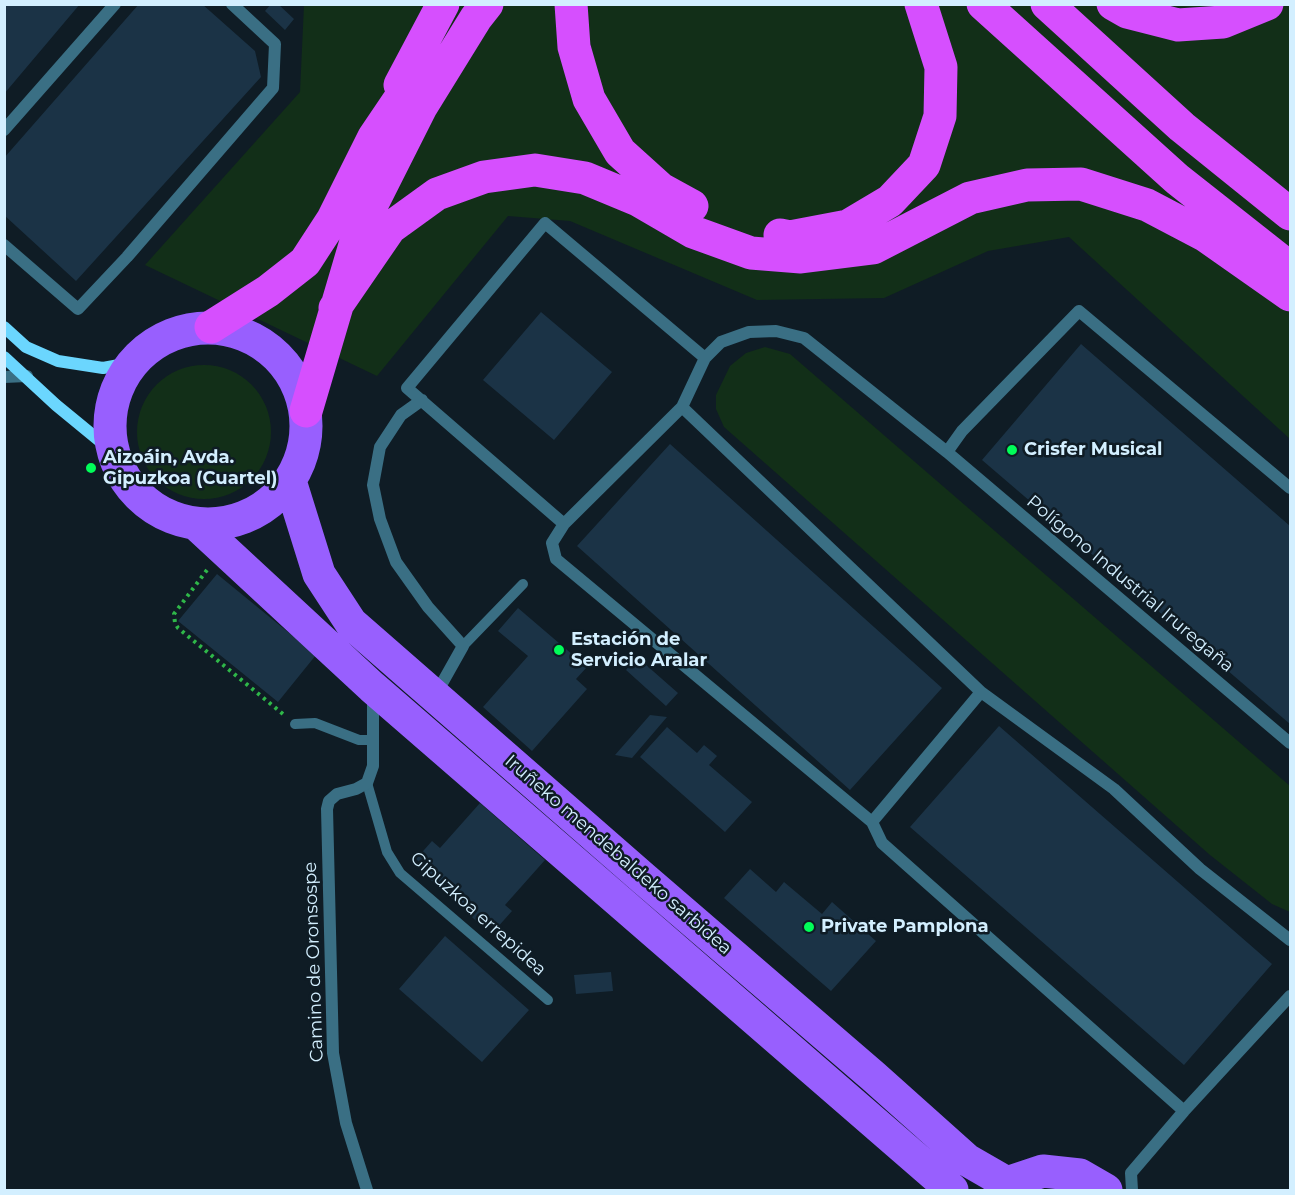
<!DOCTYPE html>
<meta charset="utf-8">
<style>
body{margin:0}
#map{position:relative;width:1295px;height:1195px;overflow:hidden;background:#0f1c25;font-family:Montserrat,sans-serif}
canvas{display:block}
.frame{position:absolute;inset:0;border:6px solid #d3efff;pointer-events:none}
</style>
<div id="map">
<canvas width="1295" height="1195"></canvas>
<div class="frame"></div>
</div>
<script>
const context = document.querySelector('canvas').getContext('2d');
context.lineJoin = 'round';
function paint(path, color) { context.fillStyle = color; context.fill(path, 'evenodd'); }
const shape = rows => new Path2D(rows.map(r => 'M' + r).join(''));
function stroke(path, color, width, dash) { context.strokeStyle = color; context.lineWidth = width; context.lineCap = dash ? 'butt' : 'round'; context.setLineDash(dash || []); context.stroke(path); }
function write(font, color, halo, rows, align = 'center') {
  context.font = font + ' Montserrat,sans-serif'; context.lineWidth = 5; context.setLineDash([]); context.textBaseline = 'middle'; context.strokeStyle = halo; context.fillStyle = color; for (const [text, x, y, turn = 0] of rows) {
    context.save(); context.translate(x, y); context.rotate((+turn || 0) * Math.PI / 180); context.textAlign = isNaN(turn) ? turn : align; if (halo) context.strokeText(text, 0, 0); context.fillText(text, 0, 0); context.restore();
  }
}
paint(shape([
 [304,5,1290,5,1290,439,1069,237,988,251,884,298,757,300,570,221,508,216,377,376,145,265,300,92],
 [765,347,790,354,1290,786,1290,912,1272,904,1210,855,724,427,716,409,716,395,730,366,746,353],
 '137 432a67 67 0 1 1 134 0a67 67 0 1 1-134 0Z'
]), '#122f18');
paint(shape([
 [4,4,80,4,4,94],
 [139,4,202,4,255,51,261,77,76,281,4,215,4,158],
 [271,4,278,4,294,19,285,30,265,11],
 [541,312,612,372,554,440,483,380],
 [1081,344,1290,526,1290,724,982,460],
 [670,444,942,688,850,790,577,546],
 [217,574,316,655,278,702,178,621],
 [518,608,587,667,576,679,587,689,532,751,483,707,528,656,498,631],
 [637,657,678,693,666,706,626,670],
 [650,715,667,717,632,758,615,755],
 [999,726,1272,964,1184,1065,910,827],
 [667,727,697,753,704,745,717,756,709,765,752,802,725,832,640,757],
 [480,803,545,860,505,905,512,911,496,929,489,923,484,928,420,870,424,866,416,859,432,841,440,848],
 [750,869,776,892,784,882,822,914,832,902,876,941,831,991,724,898],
 [445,936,529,1010,482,1062,399,989],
 [611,972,613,991,576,994,574,975]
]), '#1b3346');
stroke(shape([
 [207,570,174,614,175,623,178,628,283,714]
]), '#2fb749', 4, [3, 4.5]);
stroke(shape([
 [463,646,523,584],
 [295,724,315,723,359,740,374,740],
 [367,783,387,852,400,873,548,1000]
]), '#3a6f84', 10);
stroke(shape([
 [4,130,115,4],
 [4,245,78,309,127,257,273,88,275,44,232,4],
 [4,377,27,376],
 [422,400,401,415,380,447,373,485,380,519,396,562,428,607,463,646,436,694],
 [682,407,981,692,1114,789,1200,869,1290,940],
 [947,452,962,431,1079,311,1290,488],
 [564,524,407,388,545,223,705,358],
 [872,822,981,692],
 [1184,1111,882,843,872,822,556,559,552,543,564,524,682,407,705,358,721,342,749,332,776,331,804,338,947,452,1290,743],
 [367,1190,346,1123,333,1053,327,809,329,801,337,794,356,789,367,783,373,766,373,694],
 [1132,1190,1131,1173,1184,1111,1290,996]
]), '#3a6f84', 12);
stroke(shape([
 [4,327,26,347,58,361,103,368,130,363],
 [4,357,56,405,112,451]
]), '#6bd6fe', 12);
stroke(shape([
 '110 426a98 98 0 1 1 196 0a98 98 0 1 1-196 0Z',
 [290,481,319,574,351,623,643,878,873,1076,967,1160,1007,1183],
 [196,524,372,687,952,1190],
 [1000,1190,1007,1183,1043,1171,1080,1175,1106,1190]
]), '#985ffe', 33);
stroke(shape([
 [571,4,574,47,589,99,620,152,661,189,692,206],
 [983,4,1177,179,1290,268],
 [1047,4,1182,127,1290,214],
 [1113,4,1127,12,1178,25,1223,22,1267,4],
 [400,85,443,4],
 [780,235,790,237,848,226,890,201,924,165,940,116,941,67,921,4],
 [335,308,390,228,437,194,484,177,535,170,585,178,638,200,693,232,751,253,801,257,873,248,970,198,1027,185,1081,184,1147,205,1206,236,1290,295],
 [211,327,268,291,305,262,333,219,374,137,422,66],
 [306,411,360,228,421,107,476,18,487,4]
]), '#d64ffe', 33);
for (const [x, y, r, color] of [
 [1012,450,6,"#01fd59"],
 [91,468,6,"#01fd59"],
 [559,650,6,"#01fd59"],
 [809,927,6,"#01fd59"]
]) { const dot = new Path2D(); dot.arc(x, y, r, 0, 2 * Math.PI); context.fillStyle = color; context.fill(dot); stroke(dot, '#0f1c25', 2); }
write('bold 18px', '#d3efff', '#0f1c25', [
 ["Crisfer Musical",1024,450],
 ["Aizoáin, Avda.",103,458],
 ["Gipuzkoa (Cuartel)",103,479],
 ["Estación de",571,640],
 ["Servicio Aralar",571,661],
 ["Private Pamplona",821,927]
], 'left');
write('18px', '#d3efff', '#0f1c25', [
 ["Polígono Industrial Iruregaña",1130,584,40],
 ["Iruñeko mendebaldeko sarbidea",618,855,41],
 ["Gipuzkoa errepidea",478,914,42],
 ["Camino de Oronsospe",314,962,-92]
]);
</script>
